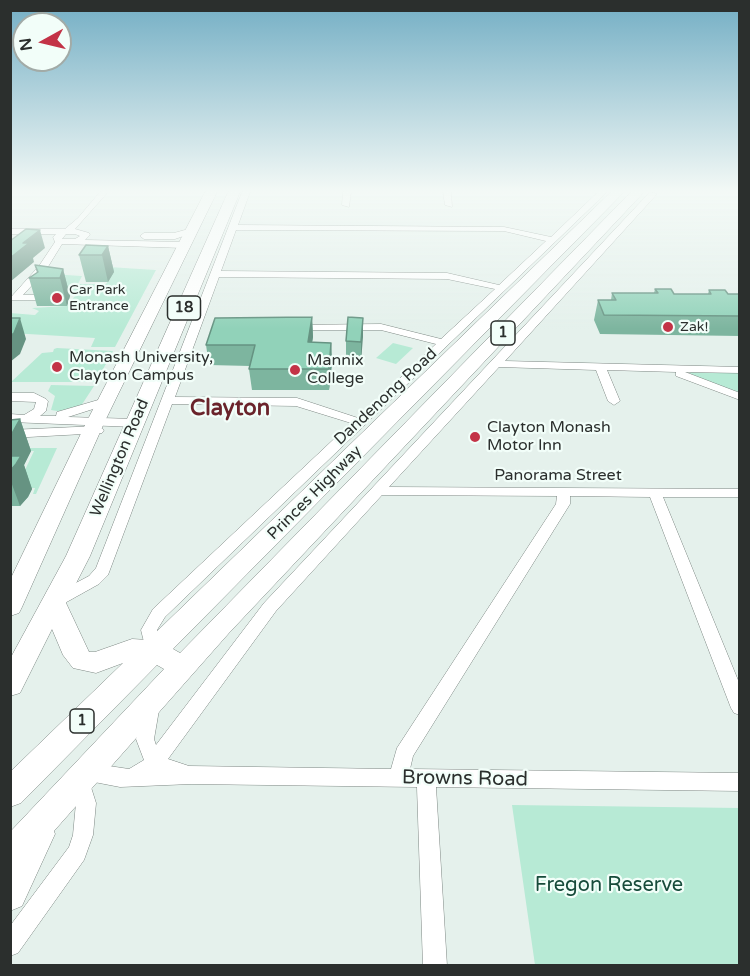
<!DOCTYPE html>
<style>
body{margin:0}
#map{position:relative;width:750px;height:976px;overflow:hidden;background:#e5f1ec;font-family:"Varela Round",sans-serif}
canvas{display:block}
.frame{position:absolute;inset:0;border:12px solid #2b2f2d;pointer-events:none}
.north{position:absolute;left:12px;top:12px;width:60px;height:60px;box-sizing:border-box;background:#f2fef9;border:2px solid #a2aba7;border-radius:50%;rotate:262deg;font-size:16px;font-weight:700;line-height:24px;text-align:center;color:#2b2f2d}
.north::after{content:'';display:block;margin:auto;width:21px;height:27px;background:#c33347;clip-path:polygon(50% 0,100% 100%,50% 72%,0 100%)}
</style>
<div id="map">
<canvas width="750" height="976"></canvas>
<div class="frame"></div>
<div class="north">N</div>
</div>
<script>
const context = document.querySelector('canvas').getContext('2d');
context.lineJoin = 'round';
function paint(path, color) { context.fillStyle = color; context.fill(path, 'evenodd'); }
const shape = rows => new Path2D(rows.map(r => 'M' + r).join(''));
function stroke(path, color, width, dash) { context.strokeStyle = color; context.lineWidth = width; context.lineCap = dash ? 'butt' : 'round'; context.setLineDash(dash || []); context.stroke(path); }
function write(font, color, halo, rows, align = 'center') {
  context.font = font + ' "Varela Round",sans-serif'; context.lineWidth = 4.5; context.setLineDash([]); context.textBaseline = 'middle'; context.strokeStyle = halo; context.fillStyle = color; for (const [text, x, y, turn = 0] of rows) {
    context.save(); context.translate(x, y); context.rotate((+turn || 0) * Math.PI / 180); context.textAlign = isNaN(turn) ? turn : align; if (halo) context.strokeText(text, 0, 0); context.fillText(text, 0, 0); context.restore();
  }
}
paint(shape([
 [93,266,156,270,115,347,91,347,95,338,11,333,10,313,35,315,39,311,32,308,67,306,75,296,81,295,81,293,40,288,51,274,82,276,78,284,106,284,113,272],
 [393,343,413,348,396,364,376,358],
 [54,349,57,348,113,351,96,382,11,382,42,353,53,352],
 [691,371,739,371,739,394,690,374],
 [51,385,94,386,81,406,63,412,51,410,55,396,48,391],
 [13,448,57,448,36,494,33,494,35,488,16,489,34,451,18,451],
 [512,805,739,808,739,965,535,965]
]), '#b7ead5');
const minor = shape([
 [100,192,108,192,75,229,89,233,90,235,85,240,184,242,188,245,184,248,62,244,46,270,23,295,40,295,43,296,43,300,12,300,12,296,39,266,55,242,53,237,56,234,10,234,10,229,65,229,78,218,100,192],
 [66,234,75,234,80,236,75,239,62,239,66,234],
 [242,192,250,192,238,225,504,227,551,237,598,192,607,192,165,617,157,630,162,650,160,655,154,657,148,655,146,650,141,630,153,609,351,423,296,406,172,404,108,575,99,584,63,604,57,606,51,604,49,600,51,596,89,576,96,568,242,192],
 [236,230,504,231,546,241,499,285,447,273,221,271,236,230],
 [219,277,447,279,495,289,441,339,381,324,290,325,290,329,294,330,381,330,436,344,358,418,297,398,175,397,219,277],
 [343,192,351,192,349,207,342,205,343,192],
 [443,192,451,192,452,207,445,205,443,192],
 [650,192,657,194,505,361,740,367,740,373,685,372,740,393,740,400,676,376,676,372,607,370,620,401,614,405,608,401,596,370,499,367,389,487,740,489,740,497,663,497,740,685,740,715,734,713,731,708,650,497,570,496,570,504,413,756,410,769,740,773,740,791,436,787,447,966,423,966,417,787,191,784,120,787,89,781,96,803,93,835,84,860,18,953,10,956,10,926,69,847,73,835,76,803,70,782,73,776,80,773,82,766,89,763,129,769,144,760,136,739,144,705,150,702,156,705,159,710,154,739,156,745,264,603,650,192],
 [382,495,557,496,556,504,397,748,391,769,189,766,168,759,276,611,382,495],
 [192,228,195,228,195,232,175,239,144,239,140,236,144,233,174,233,192,228],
 [10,393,34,393,46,399,48,401,46,411,40,416,56,416,57,412,105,398,109,400,111,402,109,404,68,417,135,419,141,423,135,427,10,422,10,414,24,415,34,409,36,402,10,401,10,393],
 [98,426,104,430,102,433,10,438,10,430,98,426]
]);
const trunk = shape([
 [205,192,217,192,105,421,22,607,19,613,10,616,10,580,87,421,205,192],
 [228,192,240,192,90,556,66,603,89,652,95,652,132,639,148,640,611,192,624,192,173,649,180,653,631,192,644,192,229,633,54,831,55,834,22,906,10,911,10,832,164,669,157,665,21,803,10,807,10,772,123,663,96,673,73,668,63,655,52,629,20,693,10,696,10,659,66,556,228,192]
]);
stroke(minor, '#7e8884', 1);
stroke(trunk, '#7e8884', 1);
paint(minor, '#fff');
paint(trunk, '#fff');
paint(shape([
 [108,246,114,272,108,282,86,282,79,255],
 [35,265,63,269,70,296,67,306,37,306,29,278,37,273],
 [655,289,674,294,708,294,709,290,728,294,740,294,740,336,600,334,594,320,598,300,611,300,612,293,654,293],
 [312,317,313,337,312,342,331,343,332,363,329,390,252,390,249,369,250,366,209,365,206,345],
 [363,318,361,362,346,362,346,341],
 [20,419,31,451,24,465,32,489,28,497,20,506,10,506,10,420]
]), '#7db59f');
paint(shape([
 [40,230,45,248,33,258,34,262,10,282,10,258,23,243],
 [108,246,114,272,108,282,102,255],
 [63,269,70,296,67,306,60,278],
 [312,317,313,337,309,363,308,342],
 [20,318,26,339,20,354,10,362,10,336],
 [363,318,363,337,361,362,361,342],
 [331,343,332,363,329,390,329,369],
 [20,419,31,451,24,465,32,489,28,497,20,506,10,479,10,437]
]), '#669382');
const building = shape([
 [26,229,40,230,23,243,29,243,10,258,10,241,26,229],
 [86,245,108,246,102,255,79,255,86,245],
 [35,265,63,269,60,278,29,278,38,272,35,265],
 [655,289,671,289,674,294,711,294,709,290,725,290,728,294,740,294,740,316,604,315,598,300,616,300,612,293,658,293,655,289],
 [312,317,308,342,331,343,329,369,249,369,255,345,206,345,215,318,312,317],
 [348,317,363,318,361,342,346,341,348,317],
 [10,318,20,318,14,333,10,336,10,318],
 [20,419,10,437,10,420,20,419],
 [10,456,21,456,16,464,10,471,10,456]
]);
paint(building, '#91d2b9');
stroke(building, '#669382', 1.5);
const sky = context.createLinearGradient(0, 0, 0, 329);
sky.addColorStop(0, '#73aec4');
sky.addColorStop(0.58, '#f3f9f6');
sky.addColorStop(1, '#f3f9f600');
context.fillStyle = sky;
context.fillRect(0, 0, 750, 329);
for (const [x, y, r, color] of [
 [57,298,6,"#c33347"],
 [668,327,6,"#c33347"],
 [57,367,6,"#c33347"],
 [295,370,6,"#c33347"],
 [475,437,6,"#c33347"]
]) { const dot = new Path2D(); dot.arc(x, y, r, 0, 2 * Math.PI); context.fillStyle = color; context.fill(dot); stroke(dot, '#f2fef9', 2); }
write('14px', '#2b2f2d', '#f2fef9', [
 ["Car Park",69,290],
 ["Entrance",69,306],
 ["Zak!",680,327]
], 'left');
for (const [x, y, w] of [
 [184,308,33],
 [503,333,24],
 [82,721,24]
]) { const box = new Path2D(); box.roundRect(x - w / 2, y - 12, w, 24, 4.5); context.fillStyle = '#f2fef9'; context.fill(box); stroke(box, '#2b2f2d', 1.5); }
write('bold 15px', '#2b2f2d', null, [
 ["18",184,308],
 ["1",503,333],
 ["1",82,721]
]);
write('16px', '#2b2f2d', '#f2fef9', [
 ["Monash University,",69,358],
 ["Clayton Campus",69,376],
 ["Mannix",307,361],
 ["College",307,379],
 ["Clayton Monash",487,428],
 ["Motor Inn",487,446]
], 'left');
write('16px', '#2b2f2d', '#f2fef9', [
 ["Dandenong Road",386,397,-43],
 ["Wellington Road",120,458,-67],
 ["Panorama Street",558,476],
 ["Princes Highway",315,493,-45]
]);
write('20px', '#2b2f2d', '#f2fef9', [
 ["Browns Road",465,779,1]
]);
write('20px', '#164b3a', '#f2fef9', [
 ["Fregon Reserve",609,886]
]);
write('bold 22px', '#6a242b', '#f2fef9', [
 ["Clayton",230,409]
]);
</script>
